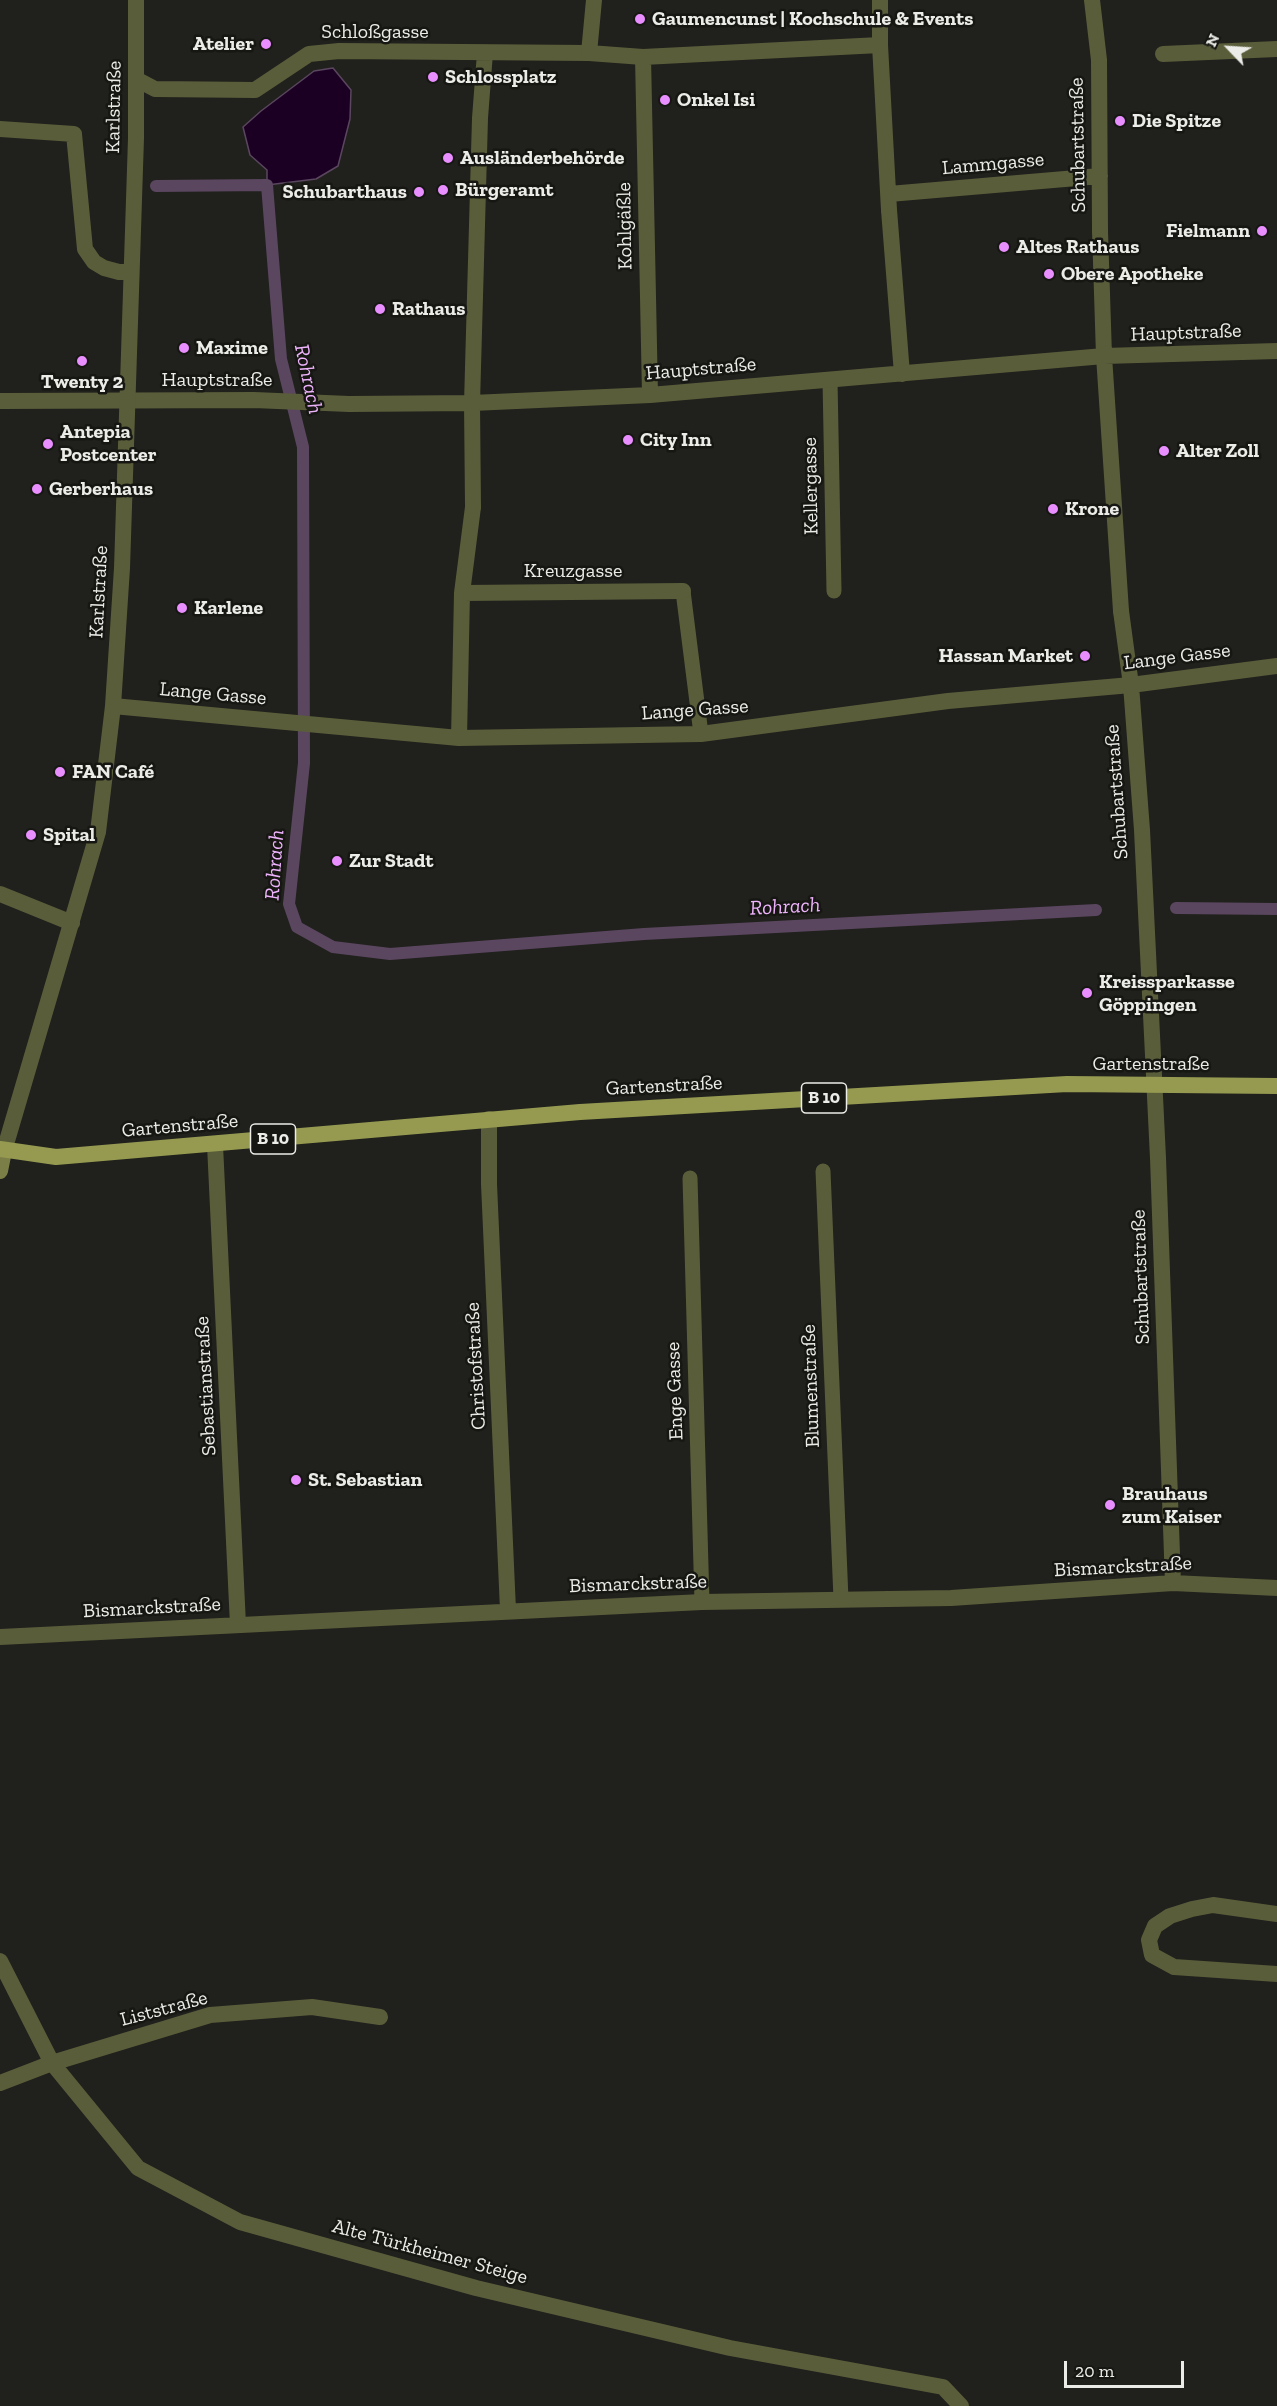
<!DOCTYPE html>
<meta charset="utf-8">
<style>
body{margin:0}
#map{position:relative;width:1277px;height:2406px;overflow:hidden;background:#20201c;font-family:"Zilla Slab",serif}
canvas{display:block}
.north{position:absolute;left:1199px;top:18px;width:60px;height:60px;-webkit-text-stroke:4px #161713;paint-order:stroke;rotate:295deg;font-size:16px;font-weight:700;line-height:24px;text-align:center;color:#ebebe8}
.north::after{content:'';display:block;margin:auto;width:21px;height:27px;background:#ebebe8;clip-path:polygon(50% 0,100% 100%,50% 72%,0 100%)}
.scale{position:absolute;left:1064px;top:2361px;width:120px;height:27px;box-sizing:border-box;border:3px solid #ebebe8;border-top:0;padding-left:8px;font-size:18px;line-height:21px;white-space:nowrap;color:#ebebe8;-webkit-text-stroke:4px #161713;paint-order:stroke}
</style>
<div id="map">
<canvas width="1277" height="2406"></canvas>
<div class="north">N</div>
<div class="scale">20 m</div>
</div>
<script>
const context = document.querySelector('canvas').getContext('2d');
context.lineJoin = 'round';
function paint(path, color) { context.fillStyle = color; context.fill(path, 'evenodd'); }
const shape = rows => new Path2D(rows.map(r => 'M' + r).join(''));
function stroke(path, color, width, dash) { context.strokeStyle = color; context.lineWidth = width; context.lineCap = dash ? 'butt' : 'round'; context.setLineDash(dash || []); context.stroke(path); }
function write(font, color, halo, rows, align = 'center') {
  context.font = font + ' "Zilla Slab",serif'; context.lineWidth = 5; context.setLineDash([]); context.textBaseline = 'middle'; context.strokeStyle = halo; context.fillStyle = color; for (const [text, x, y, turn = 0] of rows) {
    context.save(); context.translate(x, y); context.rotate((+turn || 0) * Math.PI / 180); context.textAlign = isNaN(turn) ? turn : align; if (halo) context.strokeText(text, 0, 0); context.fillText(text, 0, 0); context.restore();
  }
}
const water = shape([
 [333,68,351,90,350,119,338,166,316,179,267,185,267,170,250,155,243,127,261,111,314,71,333,68]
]);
paint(water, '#1c0024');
stroke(water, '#5a465f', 1.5);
stroke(shape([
 [156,186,267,185,281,359,303,447,304,763,289,904,297,927,333,947,390,954,644,934,1096,910],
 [1176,908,1277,909]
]), '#5a465f', 12);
stroke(shape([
 [830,380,834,591],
 [683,591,701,734],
 [823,1171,841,1599],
 [690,1178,702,1602]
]), '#5a5d3a', 15);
stroke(shape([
 [136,79,155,89,255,90,309,54,339,51,589,53],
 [889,210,902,374],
 [1100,231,1104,356,1121,611],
 [647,248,650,395],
 [0,401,254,400,349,404,472,403,650,395,1104,356,1277,351],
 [473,507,472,403,480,118,485,53]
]), '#5a5d3a', 16);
stroke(shape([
 [594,0,589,53,643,57,880,45],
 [880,0,880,45,889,210],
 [1092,0,1099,60,1100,231],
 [1163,54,1277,49],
 [643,57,647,248],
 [0,129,74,134,85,249,94,262,104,268,119,272,131,272],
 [889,194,1100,176],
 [462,593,683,591],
 [1121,611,1131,685,1142,830,1158,1158,1173,1583],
 [113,706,459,738,701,734,948,701,1131,685,1277,666],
 [459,738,462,593,473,507],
 [0,894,72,923],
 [489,1119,489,1184,508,1610],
 [215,1145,238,1625],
 [4,1151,98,832,113,706,122,568,136,138,136,0],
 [0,1637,702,1602,951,1598,1173,1583,1277,1588],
 [1277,1914,1213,1905,1192,1909,1170,1916,1155,1926,1149,1940,1152,1955,1174,1967,1277,1974],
 [0,1961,52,2063,138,2168,240,2222,476,2288,730,2348,943,2387,961,2406],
 [0,2083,52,2063,210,2015,312,2007,380,2017]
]), '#5a5d3a', 16);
stroke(shape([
 [0,1171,4,1151]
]), '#7b7f47', 16);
stroke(shape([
 [0,1149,56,1157,580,1112,1067,1084,1277,1086]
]), '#959a50', 16);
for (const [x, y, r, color] of [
 [640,19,6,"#e98efe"],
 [266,44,6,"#e98efe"],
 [433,77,6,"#e98efe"],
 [665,100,6,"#e98efe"],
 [1120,121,6,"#e98efe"],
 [448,158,6,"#e98efe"],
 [443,190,6,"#e98efe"],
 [419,192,6,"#e98efe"],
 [1262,231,6,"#e98efe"],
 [1004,247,6,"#e98efe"],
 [1049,274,6,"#e98efe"],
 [380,309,6,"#e98efe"],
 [184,348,6,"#e98efe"],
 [82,361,6,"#e98efe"],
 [628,440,6,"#e98efe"],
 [48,444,6,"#e98efe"],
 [1164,451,6,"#e98efe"],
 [37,489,6,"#e98efe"],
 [1053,509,6,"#e98efe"],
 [182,608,6,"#e98efe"],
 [1085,656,6,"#e98efe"],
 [60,772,6,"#e98efe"],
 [31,835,6,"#e98efe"],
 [337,861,6,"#e98efe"],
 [1087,993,6,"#e98efe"],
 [296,1480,6,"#e98efe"],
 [1110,1505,6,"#e98efe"]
]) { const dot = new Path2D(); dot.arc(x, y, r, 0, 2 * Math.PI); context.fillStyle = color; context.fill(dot); stroke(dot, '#161713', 2); }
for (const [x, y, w] of [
 [824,1098,45],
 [273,1139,45]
]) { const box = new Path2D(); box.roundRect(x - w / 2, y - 15, w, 30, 4.5); context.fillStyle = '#161713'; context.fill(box); stroke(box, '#ebebe8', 1.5); }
write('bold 18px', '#ebebe8', null, [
 ["B 10",824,1098],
 ["B 10",273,1139]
]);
write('bold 20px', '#ebebe8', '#161713', [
 ["Gaumencunst | Kochschule & Events",652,19],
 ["Atelier",254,44,"right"],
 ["Schlossplatz",445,77],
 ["Onkel Isi",677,100],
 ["Die Spitze",1132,121],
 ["Ausländerbehörde",460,158],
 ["Bürgeramt",455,190],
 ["Schubarthaus",407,192,"right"],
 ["Fielmann",1250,231,"right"],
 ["Altes Rathaus",1016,247],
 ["Obere Apotheke",1061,274],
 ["Rathaus",392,309],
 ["Maxime",196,348],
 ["Twenty 2",82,382,"center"],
 ["Antepia",60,432],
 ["Postcenter",60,455],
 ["City Inn",640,440],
 ["Alter Zoll",1176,451],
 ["Gerberhaus",49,489],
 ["Krone",1065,509],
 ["Karlene",194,608],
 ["Hassan Market",1073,656,"right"],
 ["FAN Café",72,772],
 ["Spital",43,835],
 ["Zur Stadt",349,861],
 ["Kreissparkasse",1099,982],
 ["Göppingen",1099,1005],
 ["St. Sebastian",308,1480],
 ["Brauhaus",1122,1494],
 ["zum Kaiser",1122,1517]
], 'left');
write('20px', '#ebebe8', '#161713', [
 ["Schloßgasse",375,32],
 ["Karlstraße",114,107,-89],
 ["Schubartstraße",1078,145,-91],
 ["Lammgasse",993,164,-5],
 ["Kohlgäßle",625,226,-91],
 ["Hauptstraße",1186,333,-2],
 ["Hauptstraße",701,369,-5],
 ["Hauptstraße",217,380],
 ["Kellergasse",811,486,-91],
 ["Kreuzgasse",573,571],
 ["Karlstraße",99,592,-87],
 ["Lange Gasse",1177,657,-7],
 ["Lange Gasse",213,694,5],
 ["Lange Gasse",695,710,-4],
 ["Schubartstraße",1117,792,-94],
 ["Gartenstraße",1151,1064],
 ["Gartenstraße",664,1086,-3],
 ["Gartenstraße",180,1126,-5],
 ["Schubartstraße",1141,1277,-92],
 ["Christofstraße",476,1366,-93],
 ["Sebastianstraße",206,1386,-93],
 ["Blumenstraße",811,1386,-92],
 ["Enge Gasse",675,1391,-92],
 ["Bismarckstraße",1123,1567,-3],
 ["Bismarckstraße",638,1584,-2],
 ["Bismarckstraße",152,1608,-3],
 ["Liststraße",164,2009,-15],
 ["Alte Türkheimer Steige",430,2252,15]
]);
write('italic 21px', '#edb3fb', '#161713', [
 ["Rohrach",308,379,78],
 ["Rohrach",275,865,-86],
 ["Rohrach",785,907,-3]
]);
</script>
